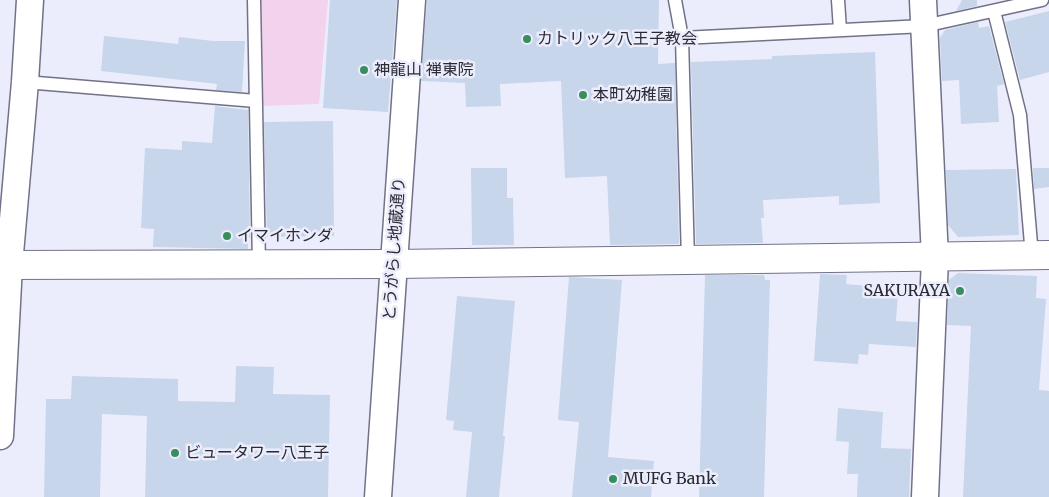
<!DOCTYPE html>
<meta charset="utf-8">
<style>
body{margin:0}
canvas{display:block;background:#ecedfc}
</style>
<canvas width="1049" height="497"></canvas>
<script>
const context = document.querySelector('canvas').getContext('2d');
context.lineJoin = 'round';
function paint(path, color) { context.fillStyle = color; context.fill(path, 'evenodd'); }
const shape = rows => new Path2D(rows.map(r => 'M' + r).join(''));
function stroke(path, color, width, dash) { context.strokeStyle = color; context.lineWidth = width; context.lineCap = dash ? 'butt' : 'round'; context.setLineDash(dash || []); context.stroke(path); }
function write(font, color, halo, rows, align = 'center') {
  context.font = font + ' Merriweather,"Noto Sans JP",serif'; context.lineWidth = 5; context.setLineDash([]); context.textBaseline = 'middle'; context.strokeStyle = halo; context.fillStyle = color; for (const [text, x, y, turn = 0] of rows) {
    context.save(); context.translate(x, y); context.rotate((+turn || 0) * Math.PI / 180); context.textAlign = isNaN(turn) ? turn : align; if (halo) context.strokeText(text, 0, 0); context.fillText(text, 0, 0); context.restore();
  }
}
paint(shape([
 [259,0,328,0,319,104,261,106]
]), '#f2d2ec');
paint(shape([
 [330,0,397,0,388,112,323,108],
 [427,0,659,0,658,64,675,63,679,244,610,245,607,176,565,178,561,81,500,84,501,106,466,107,465,83,421,81],
 [962,0,977,0,977,6,956,11],
 [1049,11,1049,72,1020,80,1005,22],
 [978,22,979,28,989,26,1004,84,997,86,999,122,961,124,959,80,942,81,940,38,945,30],
 [104,36,178,44,179,37,213,41,245,41,242,92,216,90,217,84,101,71],
 [875,52,880,203,839,205,839,196,763,200,764,218,761,218,763,243,696,244,691,62,772,59,772,56],
 [215,106,248,110,250,238,248,238,248,249,153,247,154,229,141,228,145,148,182,150,182,141,212,143],
 [333,121,334,236,267,237,264,122],
 [471,168,507,168,507,198,513,198,514,245,472,245],
 [1033,168,1049,168,1049,187,1034,189],
 [1016,169,1019,235,958,237,948,225,946,170],
 [958,273,1037,276,1036,298,1046,299,1039,390,1049,391,1049,497,963,497,971,326,947,325,949,280],
 [820,274,847,275,846,284,868,286,868,291,898,293,896,321,917,322,916,347,869,344,868,355,859,354,858,364,814,361],
 [705,275,764,275,765,280,770,280,764,497,699,497],
 [569,277,622,280,608,457,654,461,651,497,572,497,579,422,558,420],
 [457,296,515,301,503,436,505,436,499,497,466,497,472,432,453,430,454,421,446,420],
 [236,366,274,367,273,394,330,395,328,497,145,497,147,416,102,414,100,497,44,497,46,399,71,399,72,376,178,379,178,401,235,402],
 [838,408,883,412,881,448,911,449,909,497,857,497,858,474,847,474,849,442,836,441]
]), '#c7d6eb');
const lane = shape([
 [254,0,259,265],
 [675,0,682,38,688,261],
 [838,0,840,30],
 [994,11,1020,115,1032,256],
 [682,38,924,26,1042,0],
 [25,82,256,101]
]);
const street = shape([
 [923,0,935,258,925,497],
 [0,436,9,265,25,82,30,0],
 [378,497,412,0]
]);
const secondary = shape([
 [0,265,394,264,1049,255]
]);
stroke(lane, '#717288', 15);
stroke(street, '#717288', 29);
stroke(secondary, '#717288', 30);
stroke(lane, '#fff', 12);
stroke(street, '#fff', 26);
stroke(secondary, '#fff', 28);
for (const [x, y, r, color] of [
 [527,39,5,"#398d5f"],
 [364,70,5,"#398d5f"],
 [583,95,5,"#398d5f"],
 [227,236,5,"#398d5f"],
 [960,291,5,"#398d5f"],
 [175,453,5,"#398d5f"],
 [613,479,5,"#398d5f"]
]) { const dot = new Path2D(); dot.arc(x, y, r, 0, 2 * Math.PI); context.fillStyle = color; context.fill(dot); stroke(dot, '#ecedfc', 2); }
write('16px', '#292a33', '#ecedfc', [
 ["カトリック八王子教会",537,39],
 ["神龍山 禅東院",374,70],
 ["本町幼稚園",593,95],
 ["イマイホンダ",237,236],
 ["SAKURAYA",950,291,"right"],
 ["ビュータワー八王子",185,453],
 ["MUFG Bank",623,479]
], 'left');
write('16px', '#292a33', '#ecedfc', [
 ["とうがらし地蔵通り",395,249,-86]
]);
</script>
